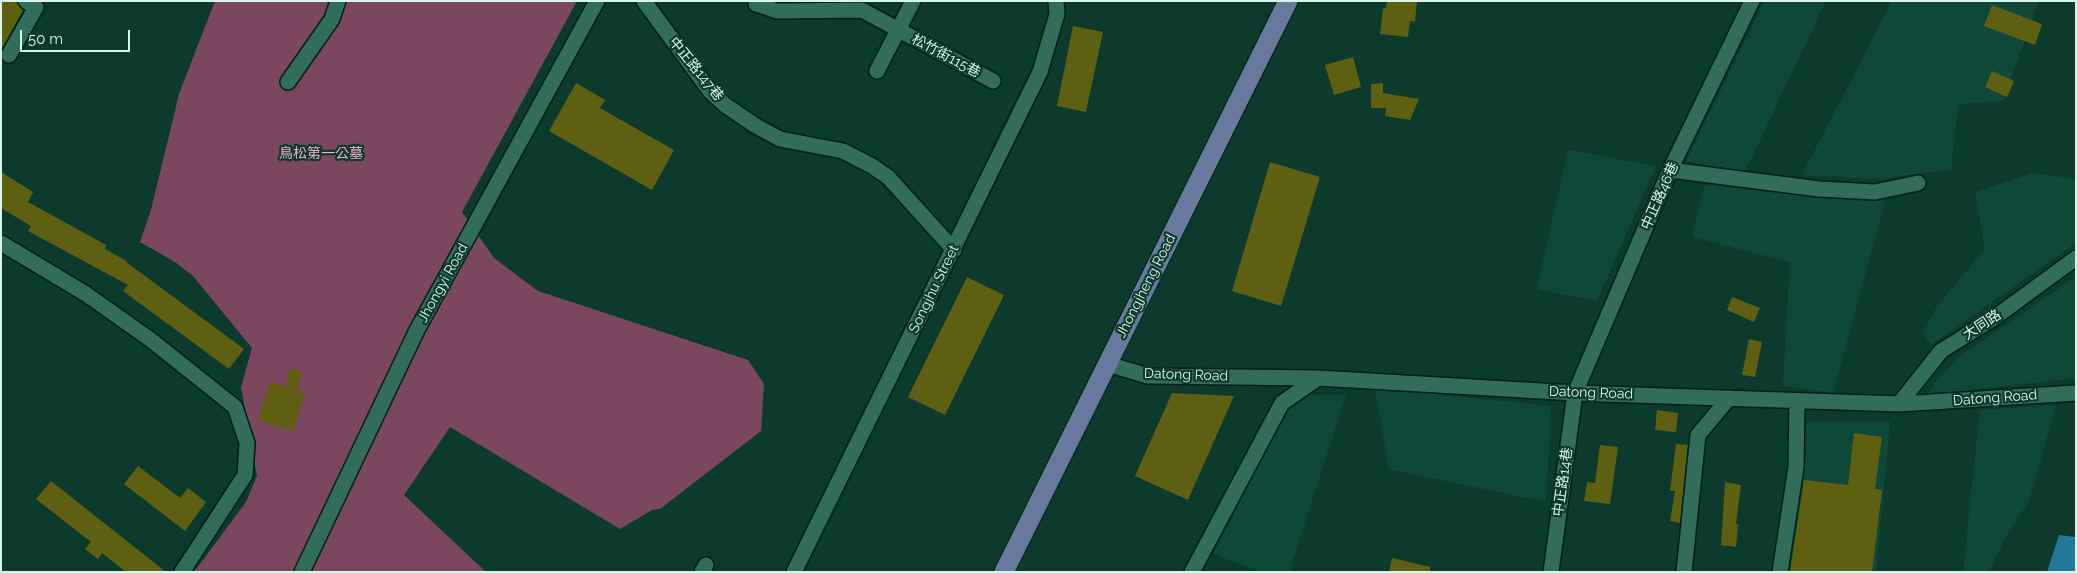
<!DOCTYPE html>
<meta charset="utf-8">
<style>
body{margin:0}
#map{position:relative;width:2077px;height:573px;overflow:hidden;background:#0c3b2e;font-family:Raleway,sans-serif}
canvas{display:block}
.frame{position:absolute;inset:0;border:2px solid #d9f6eb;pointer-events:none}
.scale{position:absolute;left:20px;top:30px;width:110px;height:22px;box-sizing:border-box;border:2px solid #d9f6eb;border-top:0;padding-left:6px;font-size:15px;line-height:18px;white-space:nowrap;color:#d9f6eb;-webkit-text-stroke:4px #0c3b2e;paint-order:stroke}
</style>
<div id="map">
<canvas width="2077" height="573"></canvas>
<div class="frame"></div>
<div class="scale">50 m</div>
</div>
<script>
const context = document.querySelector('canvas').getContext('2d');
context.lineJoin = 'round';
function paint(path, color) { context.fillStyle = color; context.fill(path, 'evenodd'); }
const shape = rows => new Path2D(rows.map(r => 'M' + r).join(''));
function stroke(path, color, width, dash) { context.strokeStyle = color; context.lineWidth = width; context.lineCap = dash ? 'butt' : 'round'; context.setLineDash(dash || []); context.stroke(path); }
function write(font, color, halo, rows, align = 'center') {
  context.font = font + ' Raleway,"Noto Sans TC",sans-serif'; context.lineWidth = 4.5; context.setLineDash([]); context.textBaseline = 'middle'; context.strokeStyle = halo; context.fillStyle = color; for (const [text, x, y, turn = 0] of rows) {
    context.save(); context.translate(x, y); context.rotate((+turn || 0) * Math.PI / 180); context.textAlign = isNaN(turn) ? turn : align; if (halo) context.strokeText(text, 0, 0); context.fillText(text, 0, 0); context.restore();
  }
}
paint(shape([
 [1765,1,1826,1,1745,172,1686,161],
 [1892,1,2039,1,2003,101,1958,104,1951,170,1875,179,1802,175],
 [1568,150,1656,166,1597,301,1537,289],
 [2033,173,2076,179,2076,243,1931,345,1923,333,1937,306,1985,249,1975,192],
 [1705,185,1885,201,1833,393,1783,386,1790,262,1692,237],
 [2076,277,2076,378,1927,395,1934,383,1961,355],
 [1375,388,1551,406,1546,502,1389,469],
 [1310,395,1346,395,1289,572,1263,572,1213,554,1287,411],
 [2056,405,2029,501,2008,532,1989,572,1963,572,1980,410],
 [1807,421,1890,422,1876,572,1789,572]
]), '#0f4839');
paint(shape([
 [215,1,577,1,462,212,494,258,538,291,748,360,764,384,761,431,660,509,652,510,620,529,450,427,404,495,486,572,194,572,246,502,257,476,241,387,252,348,193,276,175,262,140,242,151,210,179,94]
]), '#7b4760');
paint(shape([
 [2059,535,2076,537,2076,572,2047,572]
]), '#22789b');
paint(shape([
 [1,1,15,1,23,10,1,50],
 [1387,1,1417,1,1415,22,1410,21,1408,37,1380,34,1383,9,1386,8],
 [1992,5,2042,24,2035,45,1984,26],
 [1073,26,1103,32,1086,112,1057,106],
 [1353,57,1361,87,1334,95,1325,65],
 [1992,71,2014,81,2007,97,1985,87],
 [576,83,605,100,600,108,674,150,652,190,549,131],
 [1383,83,1383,93,1419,99,1410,120,1385,116,1386,108,1371,108,1371,84],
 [1270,162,1320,177,1281,306,1232,291],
 [1,172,33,192,28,202,106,245,105,249,127,261,126,262,244,349,229,369,123,291,128,285,28,231,31,226,1,208],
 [967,277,1004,295,945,415,908,397],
 [1732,297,1760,308,1754,322,1727,310],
 [1749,339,1762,342,1755,377,1742,375],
 [289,369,302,371,297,391,305,394,293,431,258,420,270,382,286,387],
 [1172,393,1234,396,1188,500,1135,476],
 [1657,410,1678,413,1676,432,1655,430],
 [1854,433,1882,437,1875,489,1882,490,1872,572,1790,572,1804,480,1848,485],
 [1676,444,1688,445,1680,523,1670,521,1675,491,1670,491],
 [1600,445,1618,447,1610,504,1584,501,1587,482,1595,483],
 [138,466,180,498,188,488,206,502,185,531,124,484],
 [51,481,166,572,126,572,102,553,98,559,85,549,91,542,36,499],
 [1725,482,1741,485,1736,524,1738,524,1736,547,1721,545],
 [1392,558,1430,567,1430,572,1389,572]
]), '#5e5f10');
const minor = shape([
 [644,1,710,91,725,105,756,126,780,139,843,151,872,166,888,177,954,250],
 [756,4,777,11,862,10,993,81],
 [9,55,36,7,26,1],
 [877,71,913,1],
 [288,82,332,19,338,1],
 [1670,170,1819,189,1875,192,1918,183],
 [1,243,86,294,151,340,235,407,247,443,245,475,182,572],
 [1107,364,1148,376,1318,378,1575,393,1899,404,2076,393],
 [1899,404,1941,351,1994,318,2076,258],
 [302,572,417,330,597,1],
 [702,572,706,565],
 [794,572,1040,72,1057,14,1056,1],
 [1192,572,1282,403,1318,378],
 [1551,572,1575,393,1670,170,1752,1],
 [1684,572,1698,435,1729,398],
 [1780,572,1796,467,1797,401]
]);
const major = shape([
 [1004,572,1288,1]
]);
stroke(minor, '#012017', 18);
stroke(major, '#012017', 21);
stroke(minor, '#326c5a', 15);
stroke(major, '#69799e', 19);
write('14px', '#d9f6eb', '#0c3b2e', [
 ["松竹街115巷",946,56,28],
 ["中正路147巷",696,69,51],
 ["中正路46巷",1660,196,-66],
 ["Jhongyi Road",443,283,-61],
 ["Jhongjheng Road",1146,286,-63],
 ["Songjhu Street",934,289,-64],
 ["大同路",1982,325,-33],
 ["Datong Road",1186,375,2],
 ["Datong Road",1591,393,2],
 ["Datong Road",1995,398,-4],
 ["中正路14巷",1563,482,-82]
]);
write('14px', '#f9abcf', '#0c3b2e', [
 ["鳥松第一公墓",321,154]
]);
</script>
